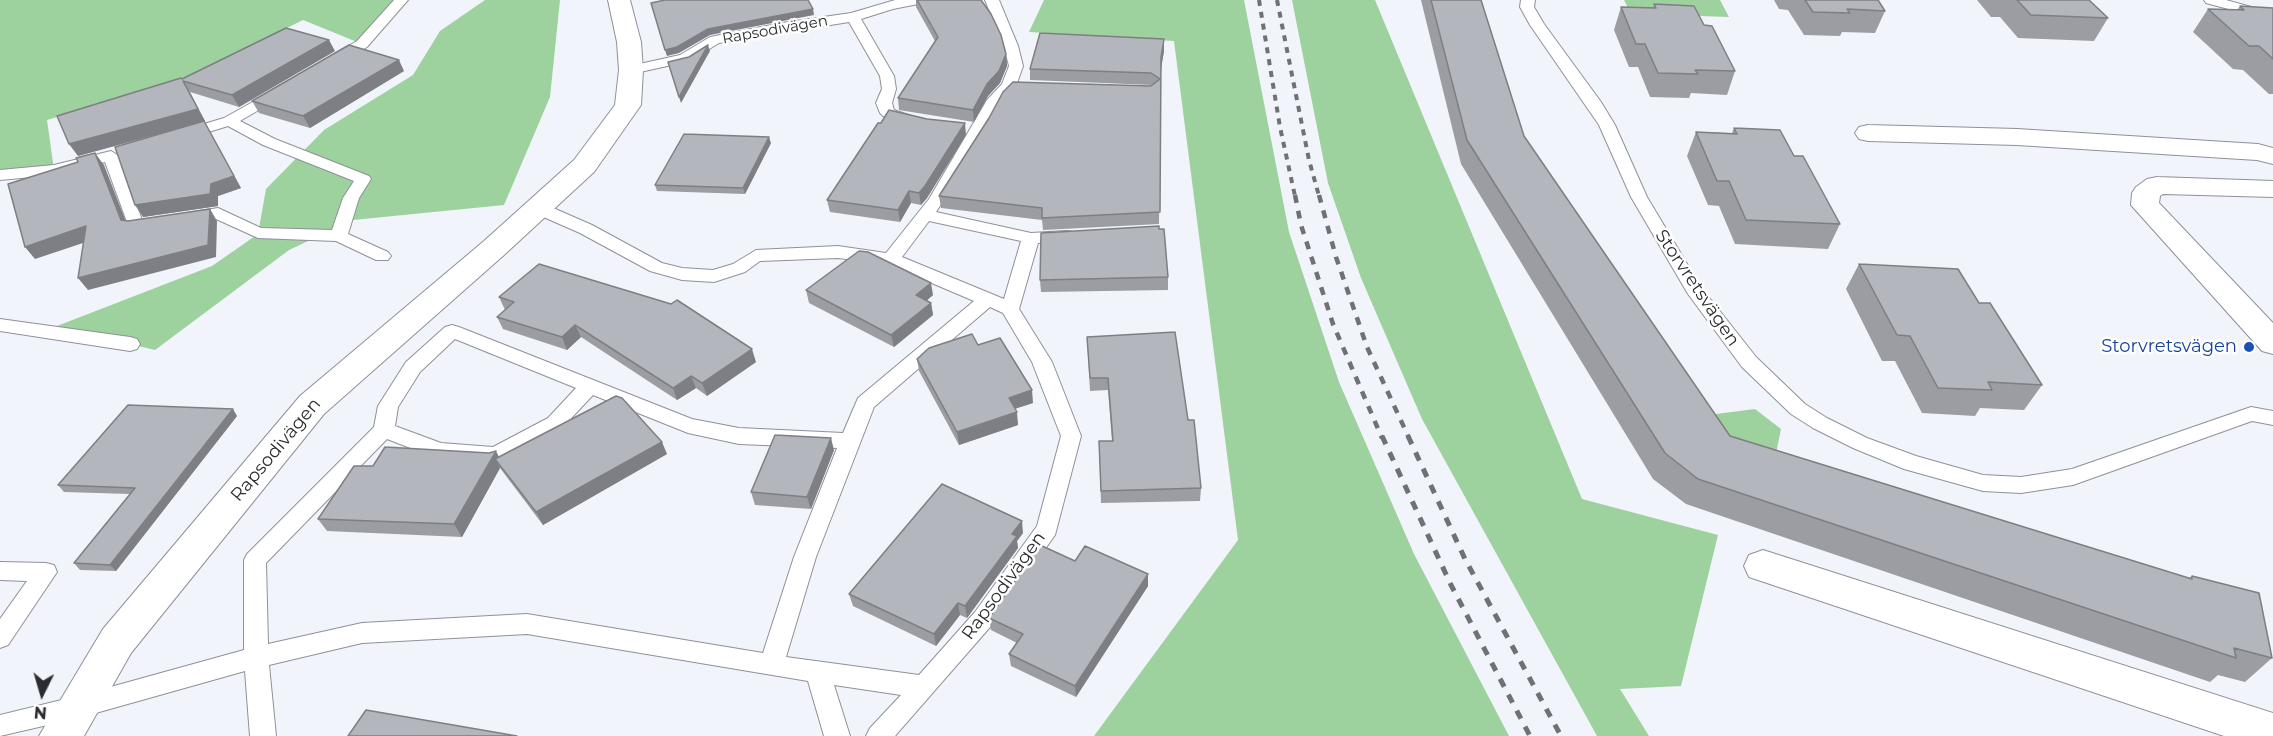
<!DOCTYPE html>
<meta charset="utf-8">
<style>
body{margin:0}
#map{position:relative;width:2273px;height:736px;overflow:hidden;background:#f2f4fc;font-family:Montserrat,sans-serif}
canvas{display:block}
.north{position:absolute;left:12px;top:664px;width:60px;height:60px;-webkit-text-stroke:4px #fff;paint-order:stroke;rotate:185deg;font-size:16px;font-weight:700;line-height:24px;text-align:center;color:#2b2c2f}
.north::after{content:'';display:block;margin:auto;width:21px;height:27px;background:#2b2c2f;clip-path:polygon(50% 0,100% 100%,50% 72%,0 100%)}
</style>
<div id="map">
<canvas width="2273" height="736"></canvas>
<div class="north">N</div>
</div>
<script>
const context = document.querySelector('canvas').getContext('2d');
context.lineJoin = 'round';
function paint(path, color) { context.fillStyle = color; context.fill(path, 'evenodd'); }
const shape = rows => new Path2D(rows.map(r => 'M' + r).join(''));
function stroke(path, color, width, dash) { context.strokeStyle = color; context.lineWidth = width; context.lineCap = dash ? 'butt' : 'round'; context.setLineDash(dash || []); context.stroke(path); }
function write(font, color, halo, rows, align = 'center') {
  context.font = font + ' Montserrat,sans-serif'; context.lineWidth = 5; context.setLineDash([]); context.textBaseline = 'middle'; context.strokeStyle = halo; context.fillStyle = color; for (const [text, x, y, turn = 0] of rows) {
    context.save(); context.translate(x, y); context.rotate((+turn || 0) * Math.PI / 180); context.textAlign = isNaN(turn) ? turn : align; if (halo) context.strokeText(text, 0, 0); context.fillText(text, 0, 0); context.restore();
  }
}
paint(shape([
 [0,0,401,0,362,44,303,20,179,81,47,120,54,170,0,175],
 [485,0,560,0,550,97,504,205,353,220,289,250,155,350,57,326,212,266,258,234,266,189,324,130,413,75,440,31],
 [1044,0,1244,0,1289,232,1339,382,1414,554,1509,736,1094,736,1238,540,1174,41,1029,32],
 [1292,0,1375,0,1582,499,1718,535,1681,686,1620,689,1649,736,1597,736,1422,419,1361,278,1328,183],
 [1624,0,1720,0,1729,17,1641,14,1628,8],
 [1755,409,1781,429,1774,463,1735,453,1713,420,1716,414]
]), '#9dd19d');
const lane = shape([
 [394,0,408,0,367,47,340,63,330,63,328,60,330,57,357,41,394,0],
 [895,0,925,0,923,3,893,9,861,19,894,76,896,89,892,103,894,110,917,118,920,121,917,124,907,124,883,116,880,113,876,103,882,89,880,76,849,22,719,43,690,61,631,74,624,70,626,67,680,55,710,37,782,23,851,13,895,0],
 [985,0,999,0,1018,46,1023,66,1016,86,1002,102,988,129,936,212,1031,233,1067,231,1073,232,1076,236,1073,240,1067,241,1038,243,1019,309,1052,362,1081,436,1055,535,991,626,895,736,866,736,870,728,901,695,834,685,850,736,824,736,808,681,527,634,362,643,269,665,276,736,250,736,245,671,78,718,0,736,0,715,78,696,244,650,244,560,247,554,374,427,378,406,406,362,445,327,452,325,459,327,692,419,739,428,843,433,858,398,974,301,887,264,838,258,760,261,745,272,714,282,682,280,650,271,580,233,532,212,530,208,532,204,538,203,544,204,592,225,662,263,682,268,713,270,733,264,756,250,838,246,886,253,929,199,987,100,1002,84,1009,66,1004,46,985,0],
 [929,221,1021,241,1004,299,902,257,929,221],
 [990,307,1003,313,1032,362,1061,436,1037,526,975,612,919,675,786,657,816,557,874,407,990,307],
 [455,339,576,388,548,418,493,447,441,443,395,426,398,407,420,372,455,339],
 [593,395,688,433,739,444,837,448,794,557,763,653,527,614,362,623,268,644,266,563,387,439,439,459,496,463,562,428,593,395],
 [1521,0,1535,0,1534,7,1544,24,1601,102,1615,125,1647,197,1701,287,1756,357,1805,404,1827,418,1867,438,1916,456,1983,475,2021,477,2072,469,2251,407,2273,411,2273,425,2252,421,2073,485,2021,493,1983,491,1904,469,1853,448,1813,428,1791,414,1742,367,1688,294,1631,197,1599,125,1530,25,1520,7,1521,0],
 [2204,0,2226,0,2273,13,2273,21,2206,3,2204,0],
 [276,89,281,91,284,94,281,97,240,121,275,139,369,176,371,179,359,198,348,234,388,252,391,256,388,260,376,260,336,241,258,238,216,219,188,223,182,222,179,218,182,214,218,208,261,228,332,230,343,198,354,181,263,145,228,126,183,140,175,135,177,132,224,118,276,89],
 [111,151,119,156,142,220,162,219,165,223,162,227,136,231,130,230,105,162,54,175,0,180,0,170,54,165,111,151],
 [0,319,130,337,137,339,140,344,137,349,130,351,0,331,0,319],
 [0,562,46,563,54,565,57,572,8,645,0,648,0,619,27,581,0,580,0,562]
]);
const street = shape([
 [608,0,630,0,641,42,643,70,641,105,594,172,504,255,324,414,131,653,84,736,39,736,103,629,300,396,484,241,574,160,615,105,619,70,617,42,608,0],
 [1868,125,2017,129,2258,144,2273,148,2273,164,2257,160,2017,145,1868,141,1859,139,1855,133,1859,127,1868,125],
 [2157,177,2273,181,2273,197,2163,194,2160,196,2159,203,2273,323,2273,354,2262,351,2131,205,2132,193,2136,187,2147,179,2157,177],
 [1763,550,2273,713,2273,736,2224,736,1749,577,1744,566,1749,555,1763,550]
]);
stroke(lane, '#8e9198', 2);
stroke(street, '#8e9198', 2);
paint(lane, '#fff');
paint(street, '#fff');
stroke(shape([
 [1259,0,1280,127,1295,196],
 [1277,0,1309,160,1319,196]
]), '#6f7175', 4, [6, 6]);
stroke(shape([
 [1295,195,1301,225,1333,324,1382,438],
 [1319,195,1336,257,1367,347,1409,438]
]), '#6f7175', 4.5, [8, 8]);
stroke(shape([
 [1382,436,1451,585,1530,736],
 [1408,436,1465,559,1561,736]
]), '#6f7175', 5, [9, 9]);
paint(shape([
 [916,0,981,0,1006,54,1007,66,1000,83,988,96,974,122,899,110,898,98,935,41,916,7],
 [1421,0,1481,0,1524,136,1730,436,2189,578,2192,576,2272,658,2245,682,2218,675,2210,682,1686,504,1653,479,1461,164],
 [1774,0,1878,0,1885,11,1875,33,1842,32,1840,36,1804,35,1788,10,1779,9],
 [1977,0,2089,0,2108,18,2094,41,2018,38,2000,17,1991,17],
 [1654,4,1704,25,1735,71,1727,95,1691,93,1689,98,1650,97,1638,67,1629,67,1614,30,1621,7,1653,8],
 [2240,6,2273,8,2273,94,2269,94,2243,70,2233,69,2193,32,2208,9,2237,10],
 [335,51,239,107,190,92,205,121,204,121,241,188,218,196,218,206,143,217,202,122,78,156,182,79],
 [1164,51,1161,68,1159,224,1043,230,1042,220,941,208,939,196,1152,85,1030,80,1030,69],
 [404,71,310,128,259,113,252,101],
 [1734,128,1794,156,1840,224,1828,249,1735,244,1719,206,1708,205,1687,156,1696,132,1732,133],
 [966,135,927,198,921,205,911,203,900,222,830,212,827,200],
 [771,143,745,194,657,191,655,185],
 [1159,229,1168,277,1168,290,1041,292,1040,280],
 [1859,264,1979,303,2042,385,2024,410,1980,408,1975,416,1922,413,1895,361,1882,361,1846,289],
 [806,290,933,295,926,301,931,303,933,315,894,347,809,303],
 [499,297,756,362,707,396,696,388,677,400,581,337,567,350,503,329,497,317,505,310],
 [1087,337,1188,420,1201,488,1200,501,1101,503,1099,441,1112,441,1108,390,1090,391],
 [978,345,1033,403,1015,409,1018,425,959,445,919,371,917,359],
 [237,416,116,571,80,570,74,563,130,494,64,492,58,485],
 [834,450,811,509,755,505,751,492],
 [489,453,499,457,667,454,543,525,500,468,462,537,327,531,318,519,373,466],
 [1023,533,1017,541,1018,548,967,618,960,615,936,646,853,606,849,594],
 [1075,561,1148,586,1076,697,1011,666,1009,654,1017,643,991,630,989,618]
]), '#9b9da3');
paint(shape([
 [813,9,814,15,710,35,679,53,667,56,665,50,708,29],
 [1164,39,1164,51,1161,69,1161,57],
 [329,40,335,51,239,107,232,95],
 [708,45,710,51,681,103,679,97],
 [1006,54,1007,66,1000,83,988,96,974,122,973,110,987,84],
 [399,60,404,71,310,128,303,116],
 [183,81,205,121,78,156,69,144],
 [204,121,241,188,218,196,218,206,143,217,135,205],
 [965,123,966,135,927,198,921,205,919,193],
 [769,137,771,143,745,194,743,188],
 [95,153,104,165,130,232,121,220],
 [909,191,911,203,900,222,898,210],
 [210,209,217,221,216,257,88,290,78,278],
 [86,226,95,239,35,259,25,247],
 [931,283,933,295,918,308,916,295],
 [931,303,933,315,894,347,891,335],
 [575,325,581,337,567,350,562,337],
 [752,349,756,362,707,396,702,383],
 [691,376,696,388,677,400,673,388],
 [1032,390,1033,403,1010,410,1009,398],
 [233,409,237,416,116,571,110,565],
 [1017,412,1018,425,959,445,957,432],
 [831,438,834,450,811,509,807,497],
 [662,442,667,454,543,525,536,512],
 [496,451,502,463,495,459,500,468,462,537,454,524],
 [1022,521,1023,533,1017,541,1018,548,967,618,965,606,1012,534],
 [1148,574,1148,586,1076,697,1075,686],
 [958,603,960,615,936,646,934,634]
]), '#7e7f84');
const building = shape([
 [665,0,808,0,813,9,708,29,677,47,665,50,651,3,665,0],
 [917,0,981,0,991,14,1001,35,1006,54,999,71,987,84,973,110,898,98,938,37,917,0],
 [1431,0,1481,0,1524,136,1730,436,2192,579,2192,576,2259,593,2272,658,2234,648,2236,658,1698,479,1665,453,1467,140,1431,0],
 [1805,0,1878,0,1885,11,1847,9,1850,13,1813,12,1805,0],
 [2017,0,2089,0,2108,18,2031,15,2017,0],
 [1654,4,1694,6,1704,25,1712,26,1735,71,1695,70,1698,74,1658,73,1645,44,1636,44,1621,7,1656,8,1654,4],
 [2240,6,2273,8,2273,59,2259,46,2249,46,2208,9,2244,10,2240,6],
 [286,28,329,40,232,95,183,81,198,109,69,144,57,116,181,78,182,79,286,28],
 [1040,33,1164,39,1161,57,1160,212,1042,218,1042,208,939,196,989,118,1003,92,1013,82,1151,86,1160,79,1151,73,1030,69,1040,33],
 [349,45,399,60,303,116,252,101,349,45],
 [708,45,679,97,668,62,689,57,708,45],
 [889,110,927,119,965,123,925,186,919,193,909,191,898,210,827,200,878,123,881,123,889,110],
 [204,121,234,176,211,184,210,194,135,205,115,147,204,121],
 [1734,128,1780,130,1794,156,1803,156,1840,224,1746,220,1729,181,1717,181,1696,132,1737,134,1734,128],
 [684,134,769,137,743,188,655,185,684,134],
 [95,153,121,220,128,221,210,209,208,245,78,278,86,226,25,247,8,184,78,162,76,158,95,153],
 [1159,226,1159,229,1164,229,1168,277,1040,280,1041,233,1159,226],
 [859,251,868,252,931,283,916,295,931,303,891,335,806,290,859,251],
 [539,264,671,304,677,300,752,349,702,383,691,376,673,388,575,325,562,337,497,317,514,302,499,297,539,264],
 [1859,264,1958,269,1979,303,1990,303,2042,385,1988,382,1992,390,1938,388,1910,336,1897,335,1859,264],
 [1175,332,1188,420,1194,420,1201,488,1101,491,1099,441,1113,441,1108,378,1090,378,1087,337,1175,332],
 [972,334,978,345,1000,338,1032,390,1009,398,1017,412,957,432,917,359,929,348,972,334],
 [616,396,622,398,662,442,536,512,495,459,616,396],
 [128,405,233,409,110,565,74,563,135,488,58,485,128,405],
 [775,435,831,438,807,497,751,492,775,435],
 [385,447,489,453,496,451,454,524,318,519,354,466,373,466,385,447],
 [942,484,1022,521,1012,534,1017,536,965,606,958,603,934,634,849,594,942,484],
 [1040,545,1075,561,1085,546,1148,574,1075,686,1009,654,1023,634,989,618,1040,545],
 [366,710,517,736,348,736,366,710]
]);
paint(building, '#b4b6bd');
stroke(building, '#7e7f84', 1.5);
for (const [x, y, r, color] of [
 [2249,347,6,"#1a4fb4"]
]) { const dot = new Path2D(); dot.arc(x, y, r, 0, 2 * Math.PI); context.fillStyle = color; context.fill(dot); stroke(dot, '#fff', 2); }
write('15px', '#2b2c2f', '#fff', [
 ["Rapsodivägen",775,30,-10]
]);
write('18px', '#2b2c2f', '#fff', [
 ["Storvretsvägen",1697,288,56],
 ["Rapsodivägen",276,450,-50],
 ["Rapsodivägen",1004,586,-54]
]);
write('18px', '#164399', '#fff', [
 ["Storvretsvägen",2237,347]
], 'right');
</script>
